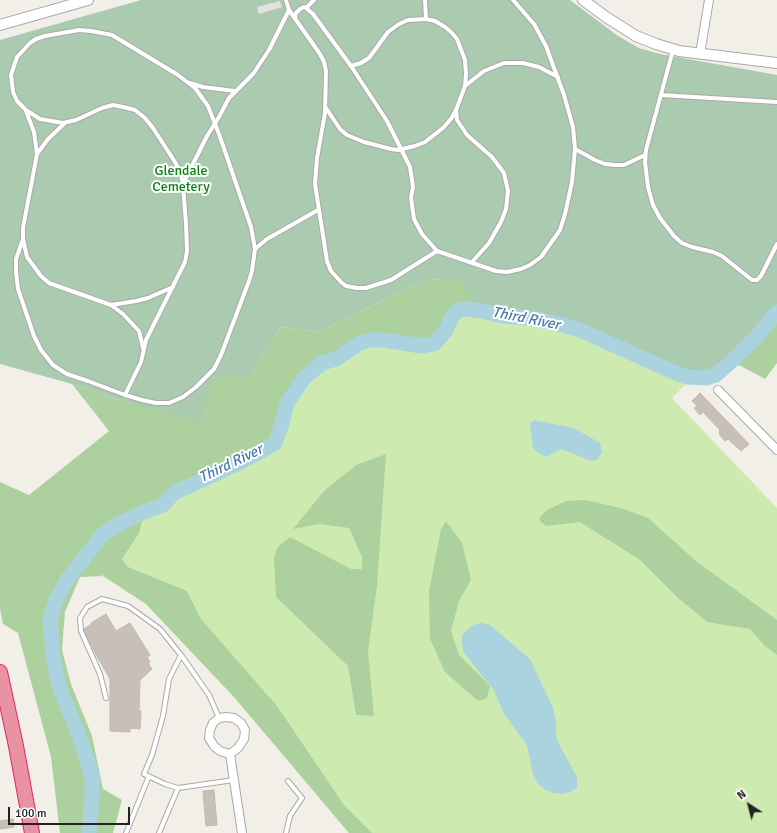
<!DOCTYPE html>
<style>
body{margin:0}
#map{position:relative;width:777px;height:833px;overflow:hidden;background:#f2efe9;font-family:Signika,sans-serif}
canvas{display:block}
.north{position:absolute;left:729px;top:785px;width:40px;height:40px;-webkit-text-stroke:3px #fff;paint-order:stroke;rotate:324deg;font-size:11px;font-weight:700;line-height:16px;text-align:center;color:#222}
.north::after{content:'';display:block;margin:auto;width:14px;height:18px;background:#222;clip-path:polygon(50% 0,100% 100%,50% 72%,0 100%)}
.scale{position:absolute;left:8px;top:807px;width:122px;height:18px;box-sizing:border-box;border:2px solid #222;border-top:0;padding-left:5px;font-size:12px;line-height:14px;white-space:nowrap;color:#222;-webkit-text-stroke:3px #fff;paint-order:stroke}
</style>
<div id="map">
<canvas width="777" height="833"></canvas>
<div class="north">N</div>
<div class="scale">100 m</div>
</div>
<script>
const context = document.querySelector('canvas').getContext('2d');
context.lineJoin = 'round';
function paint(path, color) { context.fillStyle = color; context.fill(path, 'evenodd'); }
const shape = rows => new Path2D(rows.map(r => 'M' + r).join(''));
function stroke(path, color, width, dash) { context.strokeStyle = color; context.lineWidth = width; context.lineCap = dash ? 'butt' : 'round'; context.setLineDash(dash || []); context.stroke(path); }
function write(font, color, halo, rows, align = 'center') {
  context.font = font + ' Signika,sans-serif'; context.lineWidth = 4; context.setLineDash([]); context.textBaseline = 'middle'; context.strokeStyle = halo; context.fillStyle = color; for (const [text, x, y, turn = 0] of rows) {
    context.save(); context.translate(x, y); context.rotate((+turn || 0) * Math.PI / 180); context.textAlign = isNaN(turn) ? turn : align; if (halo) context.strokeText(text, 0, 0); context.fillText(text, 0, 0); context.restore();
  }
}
paint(shape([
 [467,309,481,311,503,316,527,318,556,323,580,330,637,356,687,377,688,382,672,398,777,508,777,833,349,833,234,697,146,604,90,568,144,512,163,505,174,493,239,463,267,448,275,443,282,424,287,403,304,378,322,363,336,359,358,344,370,340,384,340,421,346,445,332,452,317,459,310]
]), '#cdebb0');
paint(shape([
 [429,279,777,292,777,363,765,379,737,364,714,380,688,382,687,377,637,356,580,330,556,323,527,318,503,316,481,311,467,309,459,310,452,317,445,332,434,344,421,346,384,340,370,340,358,344,336,359,322,364,304,378,287,403,282,424,275,443,267,448,239,463,174,493,163,505,144,512,139,533,122,559,128,567,187,591,201,619,277,706,344,805,372,833,349,833,234,697,146,604,99,573,102,576,80,577,65,612,62,650,71,684,92,736,103,789,122,800,113,833,60,833,51,757,18,633,3,624,0,609,0,482,29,495,109,431,72,384,132,404,214,377,249,377,281,327,317,332],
 [386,454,377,586,368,651,374,716,356,715,348,666,276,597,274,558,277,548,290,537,351,569,362,569,362,557,349,528,320,524,293,529,324,491,356,465],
 [585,500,621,508,648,518,696,561,777,620,777,655,764,645,750,629,707,622,678,598,640,560,580,522,546,526,541,522,539,518,547,510,566,501],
 [446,521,462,543,471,580,459,601,451,631,459,655,490,686,487,698,478,701,445,672,430,639,429,591,441,529]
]), '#add19e');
paint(shape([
 [141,0,570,0,618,36,639,48,660,54,777,75,777,304,757,325,737,351,712,370,699,372,683,371,658,362,590,326,534,311,505,310,472,301,461,281,429,279,317,332,281,327,249,377,214,377,201,422,132,404,72,384,0,364,0,40]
]), '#aacbaf');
paint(shape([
 [280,1,282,7,259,14,257,7]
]), '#e2e2e2');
paint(shape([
 [534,420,574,428,600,443,602,452,598,459,591,461,561,449,546,457,538,453,533,447,530,424],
 [481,623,490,625,530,659,553,708,556,721,556,735,559,744,577,777,577,788,572,791,563,794,553,793,544,789,537,783,533,775,527,745,505,715,493,689,464,653,462,645,462,635,473,625]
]), '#aad3df');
stroke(shape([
 [89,833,92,798,92,776,81,741,59,686,53,656,50,619,56,600,67,580,103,534,122,522,144,512,163,505,174,493,239,463,267,448,275,443,282,424,287,403,304,378,322,363,336,359,358,344,370,340,384,340,421,346,434,344,445,332,452,317,459,310,467,309,481,311,503,316,527,318,556,323,580,330,673,372,687,377,706,378,716,375,733,360,757,336,777,312]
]), '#aad3df', 15);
const building = shape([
 [700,393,749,444,741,451,728,439,725,441,719,434,720,432,719,431,720,430,703,412,700,415,694,408,697,406,692,401,700,393],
 [106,614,116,631,130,623,150,655,147,657,150,662,148,663,152,669,140,680,139,711,141,711,140,729,130,728,130,732,110,731,110,679,94,651,84,630,84,629,92,624,91,623,106,614],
 [214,790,217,825,206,826,203,791,214,790],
 [13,819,14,827,0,829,0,821,13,819]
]);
paint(building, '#c7bfb8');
stroke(building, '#c4b6ab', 1);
const service = shape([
 [425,0,426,19],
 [306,8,313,14,351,66,387,121,410,167,413,187,411,198,414,219,422,234,437,251,496,271,507,272,521,269,530,265,541,257,560,230,565,214,572,182,575,149,573,127,564,95,546,46,534,24,513,0],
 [289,10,320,54,324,62,326,71,325,113,317,158,315,184,327,261,331,271,341,282,346,286,357,288,366,288,391,280,437,251],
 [295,19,296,13,300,9,304,7,306,8,314,0],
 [673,50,646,150,645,162,648,187,653,205,660,218,674,236,682,243,692,247,713,252,722,256,752,280,757,280,761,276,777,244],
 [190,83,203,87,235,91],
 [465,86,484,71,504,63,523,63,539,67,558,77],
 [661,95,777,102],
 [326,108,340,129,347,135,364,142,391,149,398,150,415,146,425,142,443,128,451,119,456,110,465,86,466,74,465,60,457,39,451,32,445,27,435,21,426,19,408,20,399,24,388,32,369,58,361,63,351,66],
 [456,110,457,120,467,135,492,157,504,173,508,191,506,209,501,222,489,243,472,262],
 [26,111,34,132,37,154],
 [65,123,48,139,37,154,23,228,23,239,27,257,41,276,49,283,111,305,123,314,139,331,143,348],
 [575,149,595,160,605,164,615,165,624,165,645,155],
 [183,184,207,136,219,117,229,98,253,74,269,50,289,10,286,0],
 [23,239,16,259,16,272,18,289,34,336,41,350,53,365,67,374,88,381,125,395,142,400,156,403,169,403,183,397,196,387,214,369,221,355,249,281,252,271,255,249,251,227,219,134,208,106,195,88,178,75,112,35,91,31,79,30,45,36,36,39,30,43,17,57,11,75,13,92,17,101,26,110,40,119,63,123,76,120,102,108,113,105,123,107,135,110,145,118,153,128,175,162,181,174,183,185,186,224,187,251,185,262,146,340,141,362,125,395],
 [255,249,267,239,318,210],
 [111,305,136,301,148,298,173,287],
 [106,698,100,674,81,631,80,618,87,607,102,599,128,606,160,629,181,655,209,695,219,718],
 [178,788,165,784,144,774,152,755,163,716,169,679,181,655],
 [126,833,149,776],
 [159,833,178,788,234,780],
 [286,833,290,816,302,798,288,781]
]);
const minor = shape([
 [700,54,709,0],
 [718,390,777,450],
 [226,717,234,718,241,723,245,730,244,739,238,748,230,754,220,751,214,746,209,738,210,730,213,723,219,718,226,717],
 [230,754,242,833]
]);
const tertiary = shape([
 [583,0,606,17,636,36,656,44,679,51,777,63],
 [0,25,88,0]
]);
const motorway = shape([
 [0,672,16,746,32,833]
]);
stroke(service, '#a9a9a9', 6);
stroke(minor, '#a9a9a9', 10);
stroke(tertiary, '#a9a9a9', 12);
stroke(motorway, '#dc2a67', 16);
stroke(service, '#fff', 4);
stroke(minor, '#fff', 8);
stroke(tertiary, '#fff', 10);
stroke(motorway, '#e892a2', 14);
write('14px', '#0c8416', '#fff', [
 ["Glendale",181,171],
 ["Cemetery",181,187]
]);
write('italic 15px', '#4a7aab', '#fff', [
 ["Third River",526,319,11],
 ["Third River",231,464,-26]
]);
</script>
